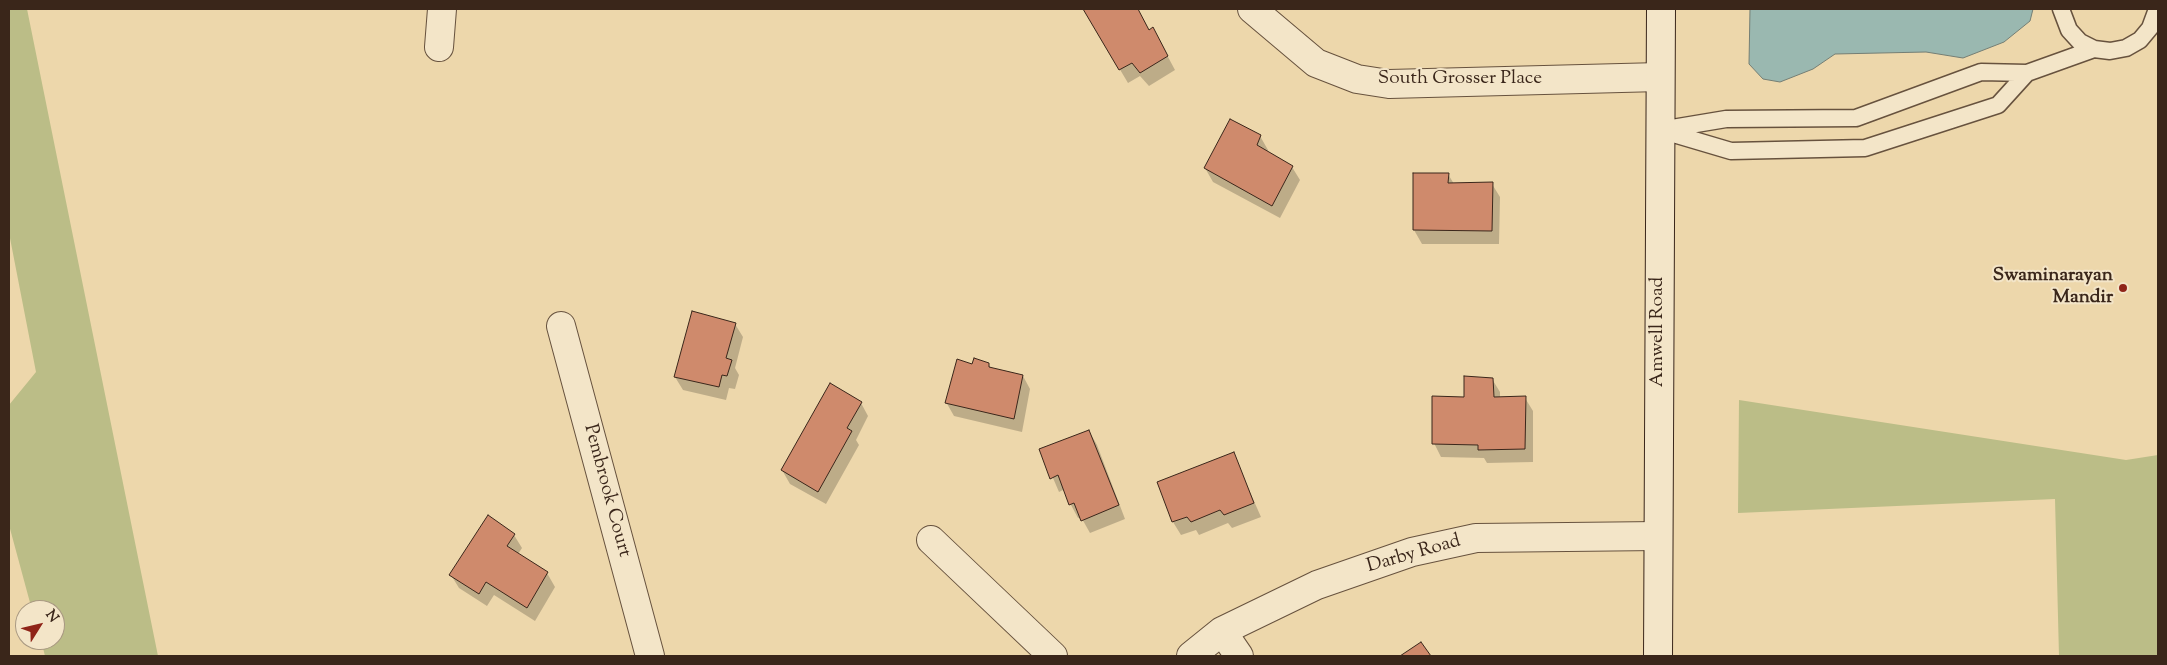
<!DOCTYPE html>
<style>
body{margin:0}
#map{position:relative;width:2167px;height:665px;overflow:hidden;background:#edd7ab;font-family:"Sorts Mill Goudy",serif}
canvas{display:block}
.frame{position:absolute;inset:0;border:10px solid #3a261a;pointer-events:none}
.north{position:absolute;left:15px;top:600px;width:50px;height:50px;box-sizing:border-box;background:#f3e5c8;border:1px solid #a99982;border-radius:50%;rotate:54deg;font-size:14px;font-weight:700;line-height:20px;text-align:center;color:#3a261a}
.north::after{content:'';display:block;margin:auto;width:18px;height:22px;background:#8f2418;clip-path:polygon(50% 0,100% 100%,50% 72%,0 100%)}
</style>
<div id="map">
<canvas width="2167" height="665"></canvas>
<div class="frame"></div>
<div class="north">N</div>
</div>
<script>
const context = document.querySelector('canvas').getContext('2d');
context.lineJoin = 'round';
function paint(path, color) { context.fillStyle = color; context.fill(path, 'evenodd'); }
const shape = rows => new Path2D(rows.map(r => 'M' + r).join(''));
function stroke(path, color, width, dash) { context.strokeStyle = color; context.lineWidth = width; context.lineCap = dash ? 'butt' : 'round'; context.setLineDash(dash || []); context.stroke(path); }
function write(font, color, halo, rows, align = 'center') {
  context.font = font + ' "Sorts Mill Goudy",serif'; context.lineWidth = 4; context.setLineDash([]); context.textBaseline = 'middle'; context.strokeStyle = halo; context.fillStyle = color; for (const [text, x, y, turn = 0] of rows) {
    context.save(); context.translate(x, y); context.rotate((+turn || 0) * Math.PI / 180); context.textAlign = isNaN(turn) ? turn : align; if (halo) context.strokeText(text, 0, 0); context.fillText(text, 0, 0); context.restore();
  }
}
paint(shape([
 [9,9,27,9,158,656,45,656,41,640,55,640,55,610,32,610,9,525,9,405,36,372,9,233],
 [1739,400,2126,460,2158,455,2158,656,2059,656,2055,499,1738,513]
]), '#bbbd87');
const water = shape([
 [1750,9,2033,9,2030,21,2004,42,1963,58,1926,52,1835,54,1813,69,1780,82,1763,79,1749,64,1750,9]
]);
paint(water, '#9ab8b0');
stroke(water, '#747e74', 1);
paint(shape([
 [1084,9,1137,9,1149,31,1160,42,1175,70,1149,86,1140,76,1128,83],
 [1525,9,1559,9,1559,10,1526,10],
 [1260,136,1268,150,1267,152,1292,167,1300,180,1280,218,1213,182,1205,168],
 [1414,174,1448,174,1454,184,1492,184,1500,197,1499,244,1422,244,1414,230],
 [735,324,743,337,735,368,739,375,735,389,729,388,726,400,683,390,675,377],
 [988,364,991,368,1023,376,1030,389,1022,432,954,416,946,402,973,365],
 [1492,379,1500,392,1500,398,1525,398,1533,411,1533,462,1487,463,1484,458,1441,457,1434,443,1465,398],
 [861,403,868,416,856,440,859,445,826,504,790,484,782,470],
 [1089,431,1097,445,1125,519,1090,533,1081,517,1078,518,1071,505,1065,489,1059,492,1041,450],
 [1233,454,1261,517,1232,528,1228,523,1199,535,1196,530,1181,535,1173,522,1158,483],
 [514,535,522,548,518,554,547,573,555,587,535,621,494,595,487,606,459,588,451,575]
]), '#0003');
const building = shape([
 [1083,9,1138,9,1149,30,1153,27,1168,56,1140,73,1132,63,1119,70,1083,9],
 [1230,119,1261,135,1257,145,1293,166,1272,206,1204,168,1230,119],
 [1413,173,1449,173,1448,183,1493,182,1492,231,1413,230,1413,173],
 [692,311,736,323,726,358,732,360,727,376,722,375,719,387,674,377,692,311],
 [974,358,989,363,989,367,1023,375,1014,419,945,403,957,359,972,364,974,358],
 [1464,376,1493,378,1494,397,1526,396,1525,449,1478,450,1478,445,1432,444,1432,396,1464,397,1464,376],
 [830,383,862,402,847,428,852,431,818,492,781,470,830,383],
 [1089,430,1119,505,1081,521,1074,503,1069,505,1058,475,1050,479,1039,449,1089,430],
 [1234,452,1254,503,1224,515,1220,510,1191,522,1187,517,1172,522,1157,482,1234,452],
 [488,515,515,534,507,546,548,572,527,608,486,582,479,594,449,575,488,515],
 [1421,642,1431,656,1400,656,1421,642]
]);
paint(building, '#cf8a6c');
stroke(building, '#3a261a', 1);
const service = shape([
 [2061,9,2069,30,2080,42,2094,49,2110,51,2126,48,2140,40,2150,28,2157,9],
 [1981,72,2027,73,1998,105,1865,148,1731,151,1660,130,1726,119,1856,118,1981,72],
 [2027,73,2094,49]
]);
const minor = shape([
 [1252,9,1316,63,1357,79,1389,84,1660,77],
 [439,47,442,9],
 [561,326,650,656],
 [931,540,1053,656],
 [1222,631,1239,656],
 [1191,656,1222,631,1317,585,1412,552,1476,538,1658,536]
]);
const secondary = shape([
 [1658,656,1661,9]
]);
stroke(service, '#67523e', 19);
stroke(minor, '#67523e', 30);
stroke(secondary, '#3a261a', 30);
stroke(service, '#f3e5c8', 16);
stroke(minor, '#f3e5c8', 28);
stroke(secondary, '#f3e5c8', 28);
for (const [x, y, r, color] of [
 [2123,288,5,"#8f2418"]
]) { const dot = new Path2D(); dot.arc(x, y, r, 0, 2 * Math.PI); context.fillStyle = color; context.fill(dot); stroke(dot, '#f3e5c8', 2); }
write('19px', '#3a261a', '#f3e5c8', [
 ["South Grosser Place",1460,80],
 ["Amwell Road",1659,332,-90],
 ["Pembrook Court",606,491,75],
 ["Darby Road",1414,555,-16]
]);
write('bold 19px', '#3a261a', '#f3e5c8', [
 ["Swaminarayan",2113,277],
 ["Mandir",2113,299]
], 'right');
</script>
